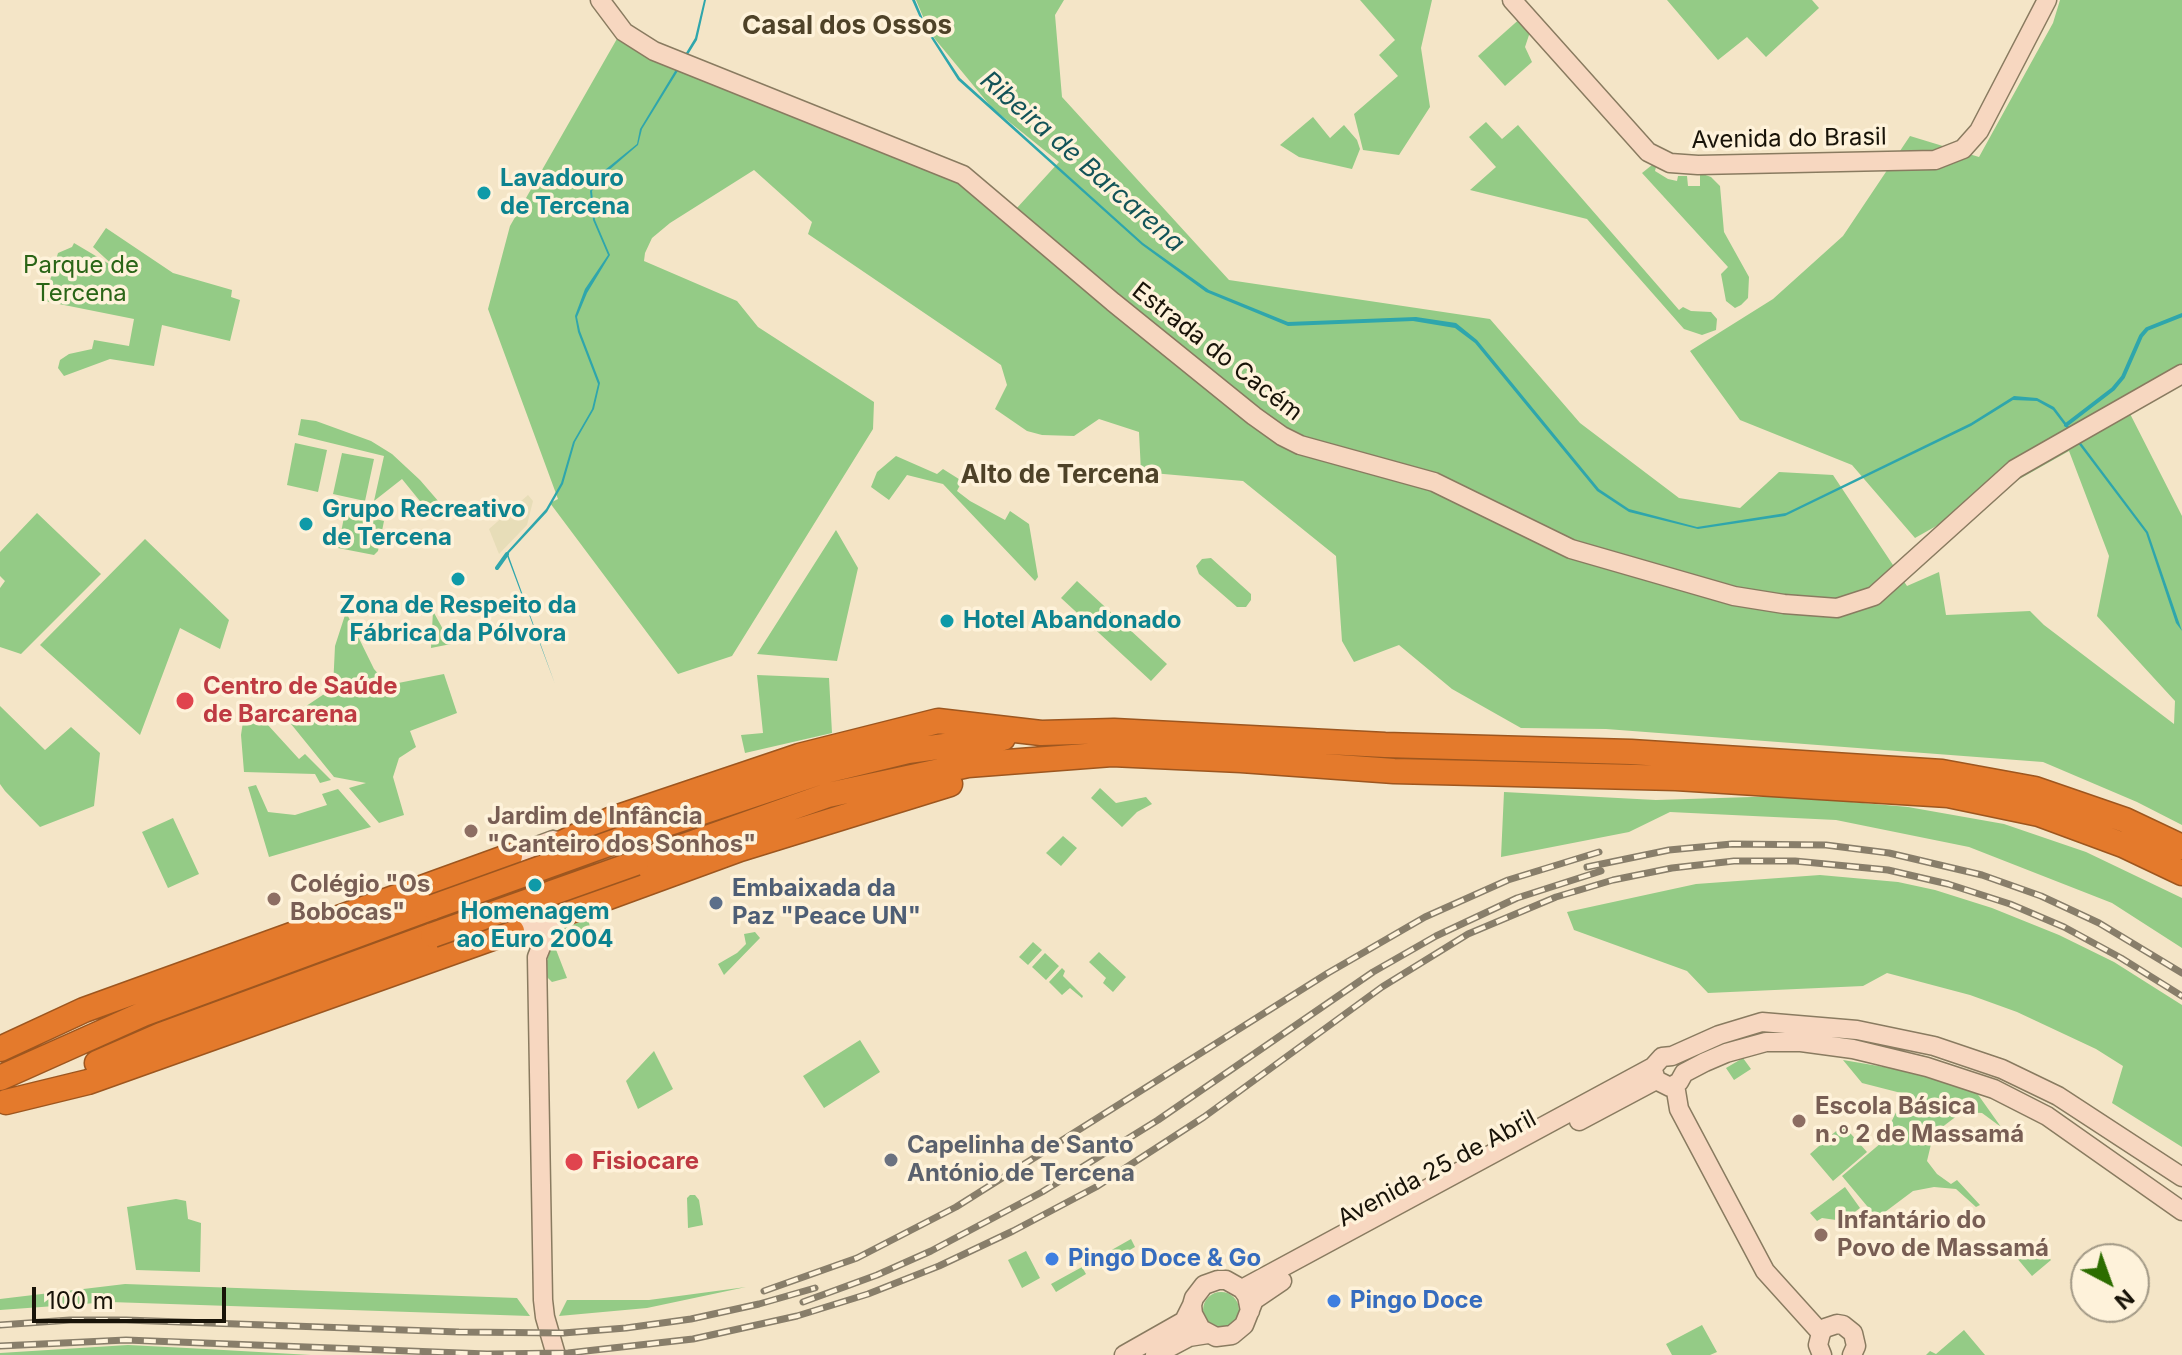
<!DOCTYPE html>
<meta charset="utf-8">
<style>
body{margin:0}
#map{position:relative;width:2182px;height:1355px;overflow:hidden;background:#f4e5c7;font-family:Inter,sans-serif}
canvas{display:block}
.north{position:absolute;left:2070px;top:1243px;width:80px;height:80px;box-sizing:border-box;background:#fef2da;border:2px solid #a29986;border-radius:50%;rotate:139deg;font-size:22px;font-weight:700;line-height:32px;text-align:center;color:#181308}
.north::after{content:'';display:block;margin:auto;width:28px;height:36px;background:#2d6d00;clip-path:polygon(50% 0,100% 100%,50% 72%,0 100%)}
.scale{position:absolute;left:32px;top:1287px;width:194px;height:36px;box-sizing:border-box;border:4px solid #181308;border-top:0;padding-left:10px;font-size:24px;line-height:28px;white-space:nowrap;color:#181308;-webkit-text-stroke:6px #fef2da;paint-order:stroke}
</style>
<div id="map">
<canvas width="2182" height="1355"></canvas>
<div class="north">N</div>
<div class="scale">100 m</div>
</div>
<script>
const context = document.querySelector('canvas').getContext('2d');
context.lineJoin = 'round';
function paint(path, color) { context.fillStyle = color; context.fill(path, 'evenodd'); }
const shape = rows => new Path2D(rows.map(r => 'M' + r).join(''));
function stroke(path, color, width, dash) { context.strokeStyle = color; context.lineWidth = width; context.lineCap = dash ? 'butt' : 'round'; context.setLineDash(dash || []); context.stroke(path); }
function write(font, color, halo, rows, align = 'center') {
  context.font = font + ' Inter,sans-serif'; context.lineWidth = 7; context.setLineDash([]); context.textBaseline = 'middle'; context.strokeStyle = halo; context.fillStyle = color; for (const [text, x, y, turn = 0] of rows) {
    context.save(); context.translate(x, y); context.rotate((+turn || 0) * Math.PI / 180); context.textAlign = isNaN(turn) ? turn : align; if (halo) context.strokeText(text, 0, 0); context.fillText(text, 0, 0); context.restore();
  }
}
paint(shape([
 [916,0,1064,0,1055,15,1062,97,1229,280,1490,319,1580,423,1679,498,1740,508,1779,472,1833,475,1907,586,1939,572,1946,615,2030,611,2044,625,2174,724,2175,701,2097,616,2109,556,2069,451,1915,538,1852,465,1740,420,1690,351,1773,299,1843,236,1910,136,1979,157,2053,23,2060,0,2182,0,2182,364,2123,400,2182,516,2182,825,2137,802,2043,762,1606,729,1521,728,1452,689,1399,645,1354,662,1342,641,1336,556,1243,481,1141,472,1139,432,1099,419,1074,436,1042,435,1027,431,995,409,1007,385,1001,365,808,234,812,222,754,170,670,223,652,238,645,253,644,261,737,301,758,327,874,402,873,429,732,656,678,674,550,503,558,499,488,309,510,226,618,37,961,183,1005,221,1059,162,992,108,930,33],
 [1360,0,1432,0,1421,48,1430,107,1399,155,1363,150,1354,114,1398,76,1379,55,1395,40],
 [1667,0,1812,0,1819,8,1766,57,1747,37,1718,60],
 [1523,16,1532,26,1525,47,1532,62,1505,86,1478,56],
 [1313,117,1330,138,1344,125,1357,140,1360,149,1352,169,1299,157,1280,145],
 [1486,122,1502,139,1518,125,1679,310,1683,307,1691,311,1711,312,1717,319,1716,330,1702,335,1684,329,1587,219,1470,190,1496,167,1469,137],
 [1652,165,1656,167,1655,171,1668,179,1677,181,1678,176,1687,176,1688,186,1700,186,1700,173,1711,177,1720,186,1724,232,1749,277,1748,298,1741,305,1735,308,1726,301,1721,274,1728,267,1642,173],
 [106,228,173,273,232,290,231,297,240,300,230,341,162,325,154,366,110,359,64,376,58,368,60,360,69,354,92,349,94,340,129,346,134,319,44,301,58,253,72,247,74,243,116,268,93,247],
 [301,419,316,421,371,441,392,454,420,480,439,502,428,511,402,479,374,501,384,456,298,435],
 [295,443,327,450,318,492,287,485],
 [342,453,374,459,365,501,333,494],
 [896,456,937,474,943,469,962,481,957,491,970,501,1005,520,1010,511,1029,524,1038,577,1035,581,943,484,907,475,889,500,871,487,877,472],
 [345,512,384,521,378,551,374,555,338,548],
 [37,513,101,574,21,654,0,647,0,588,5,581,0,576,0,552],
 [836,530,858,568,837,661,757,654],
 [145,539,229,620,220,649,180,628,140,735,40,645],
 [1211,558,1251,594,1251,600,1246,607,1237,607,1199,574,1196,566,1202,559],
 [1077,581,1167,664,1151,681,1061,598],
 [433,611,451,644,431,648],
 [346,612,374,669,388,685,444,674,457,713,410,731,416,747,399,758,393,777,404,815,379,823,349,788,366,783,334,777,287,719,333,688,335,646],
 [757,675,829,678,832,733,745,753,741,735,763,733],
 [246,701,299,759,305,754,331,780,320,783,315,774,244,772,241,735],
 [0,706,45,750,71,727,100,753,94,806,40,827,5,791,0,784],
 [256,785,268,812,295,815,327,805,322,794,338,789,371,827,269,857,248,787],
 [1100,788,1116,803,1146,797,1152,804,1137,812,1122,827,1091,798],
 [1504,792,1656,800,1784,796,1908,807,2004,824,2086,852,2182,898,2182,948,2112,903,1969,847,1836,820,1670,812,1629,832,1501,857],
 [173,818,199,874,168,888,142,832],
 [1063,836,1077,848,1061,866,1046,853],
 [1820,875,1898,882,1935,890,1992,908,2059,935,2114,962,2182,1005,2182,1147,2112,1103,2123,1066,2096,1049,2017,1012,1970,995,1887,973,1863,986,1708,993,1687,971,1574,930,1567,912,1696,884],
 [588,919,590,927,559,941,560,944,555,947,567,978,552,982,547,977,545,968,552,943,564,928],
 [755,932,760,938,724,975,718,964,737,953,746,944,744,934],
 [1033,942,1042,950,1028,965,1019,957],
 [1099,952,1126,977,1113,992,1103,983,1106,978,1089,962],
 [1045,953,1059,966,1046,980,1032,967],
 [1062,968,1065,971,1063,976,1083,996,1082,998,1070,988,1062,995,1049,982],
 [860,1040,880,1072,824,1108,803,1076],
 [654,1051,673,1089,638,1109,626,1081],
 [1743,1058,1751,1069,1734,1080,1726,1068],
 [1843,1060,1908,1071,1974,1089,2001,1127,1982,1113,1962,1112,1941,1128,1932,1140,1927,1161,1937,1174,1951,1184,1957,1180,1980,1205,1976,1207,1956,1189,1934,1187,1913,1191,1877,1218,1842,1176,1881,1143,1905,1094,1862,1083],
 [1843,1125,1867,1152,1833,1181,1810,1154],
 [1845,1187,1860,1208,1843,1221,1822,1218,1817,1221,1810,1213],
 [690,1195,695,1195,699,1200,703,1225,688,1228,687,1198],
 [176,1199,186,1201,188,1219,201,1223,200,1272,136,1270,127,1207],
 [1131,1239,1135,1247,1105,1264,1101,1256],
 [2035,1242,2051,1260,2032,1276,2016,1257],
 [1026,1251,1040,1278,1022,1288,1008,1260],
 [1082,1267,1086,1274,1056,1292,1051,1284],
 [125,1284,517,1298,530,1316,110,1302,0,1310,0,1299],
 [746,1287,647,1308,559,1316,567,1300,649,1300],
 '1203 1310a18 18 0 1 1 36 0a18 18 0 1 1-36 0Z',
 [1702,1325,1717,1352,1710,1355,1672,1355,1666,1344],
 [1964,1330,1985,1355,1926,1355,1930,1351,1936,1354],
 [128,1345,206,1349,311,1355,0,1355,0,1353]
]), '#94cb86');
paint(shape([
 [528,495,533,501,527,525,499,554,489,529]
]), '#e7ddb8');
paint(shape([
 [704,0,706,0,697,40,642,129,638,145,601,177,592,191,595,220,610,255,587,293,577,317,580,331,600,383,594,409,575,442,563,484,547,512,508,554,555,684,506,553,546,509,561,483,573,442,592,409,598,384,578,332,575,316,585,289,608,255,593,220,590,191,600,174,637,144,640,129,695,38],
 [912,0,915,0,926,26,960,78,1143,243,1209,290,1288,322,1416,317,1456,323,1477,340,1599,489,1629,509,1697,527,1786,513,1971,423,2014,396,2037,398,2054,407,2148,532,2182,631,2176,623,2146,533,2053,410,2037,401,2013,400,1971,426,1785,516,1698,529,1629,512,1597,491,1475,343,1455,328,1413,321,1288,326,1206,292,1142,245,958,80,924,27]
]), '#2fa6ac');
stroke(shape([
 [2066,425,2113,389,2123,377,2141,336,2147,329,2182,315],
 [497,568,507,554]
]), '#2fa6ac', 4);
const secondary = shape([
 [600,0,624,32,654,51,963,175,1113,302,1254,416,1282,436,1300,445,1434,482,1571,549,1734,596,1784,604,1837,608,1874,596,2015,469,2182,374],
 [1512,0,1648,152,1670,163,1698,165,1935,160,1963,149,1979,131,2047,0],
 [553,840,564,842,572,848,584,865,587,882,580,899,565,913,517,930,505,928,491,912,487,902,488,875,492,869,510,856,553,840],
 [1653,1070,1656,1080,1670,1087,1679,1082,1684,1073,1705,1062,1726,1053,1766,1042,1801,1042,1853,1049,1927,1067,1994,1089,2047,1116,2182,1211],
 [1675,1085,1679,1109,1765,1271,1821,1333],
 [1579,1121,1656,1080],
 [1242,1289,1653,1067,1662,1057,1672,1056,1719,1035,1762,1022,1857,1030,1934,1046,2002,1069,2058,1096,2182,1177],
 [1250,1311,1247,1296,1242,1289,1226,1280,1218,1280,1204,1285,1194,1298,1192,1305,1193,1314,1201,1329,1216,1337,1232,1335,1244,1325,1254,1300,1282,1281],
 [556,1355,545,1317,543,1300,537,957,547,932,559,915],
 [1124,1355,1184,1321,1192,1305],
 [1155,1355,1189,1337,1208,1334],
 [1822,1355,1818,1345,1821,1333,1825,1328,1837,1324,1843,1325,1853,1333,1856,1346,1852,1355]
]);
const highway = shape([
 [636,834,821,772,908,751,1003,738],
 [564,842,612,819,799,756,938,721,1041,733,1114,731,1385,745,1631,752,1942,772,2035,789,2125,820,2182,847],
 [636,863,828,795,968,765,1112,754,1241,760,1394,771,1676,778,1948,795,2039,814,2123,845,2182,873],
 [565,913,740,849,950,784],
 [0,1049,84,1010,510,856],
 [97,1063,161,1035,433,935],
 [0,1078,143,1014,433,907],
 [6,1102,88,1082,512,931]
]);
stroke(secondary, '#897b60', 21);
stroke(highway, '#9d561f', 27);
stroke(secondary, '#f7d7c0', 18);
stroke(highway, '#e47a2c', 24);
const rail = shape([
 [1587,867,1669,850,1732,844,1826,845,1889,853,1982,875,2041,896,2099,923,2182,973],
 [764,1291,857,1258,956,1207,1328,973,1425,917,1508,880,1599,852],
 [803,1302,877,1275,931,1251,1042,1192,1158,1120,1373,972,1436,936,1517,898,1601,871],
 [0,1325,70,1320,126,1320,459,1332,563,1333,626,1328,691,1319,759,1304,815,1288],
 [0,1346,126,1340,487,1354,568,1353,693,1339,797,1316,868,1294,939,1266,1013,1231,1096,1187,1204,1117,1382,987,1468,934,1556,897,1613,880,1672,868,1734,861,1795,861,1888,870,1948,884,2010,904,2064,927,2121,958,2182,996]
]);
stroke(rail, '#887e6a', 7);
stroke(rail, '#fef2da', 4, [12]);
const highwayBridge = shape([
 [433,907,636,834],
 [433,935,636,863]
]);
stroke(highwayBridge, '#9d561f', 27, []);
stroke(highwayBridge, '#e47a2c', 24);
for (const [x, y, r, color] of [
 [484,193,8,"#0f9aa8"],
 [306,524,8,"#0f9aa8"],
 [458,579,8,"#0f9aa8"],
 [947,621,8,"#0f9aa8"],
 [185,701,10,"#e0444e"],
 [471,831,8,"#8d6e63"],
 [535,885,8,"#0f9aa8"],
 [274,899,8,"#8d6e63"],
 [716,903,8,"#5c6f8a"],
 [1799,1121,8,"#8d6e63"],
 [891,1160,8,"#6b7280"],
 [574,1162,10,"#e0444e"],
 [1821,1235,8,"#8d6e63"],
 [1052,1259,8,"#3f7fe0"],
 [1334,1301,8,"#3f7fe0"]
]) { const dot = new Path2D(); dot.arc(x, y, r, 0, 2 * Math.PI); context.fillStyle = color; context.fill(dot); stroke(dot, '#fef2da', 3); }
write('24px', '#181308', '#fef2da', [
 ["Avenida do Brasil",1789,139,-1],
 ["Estrada do Cacém",1217,352,38],
 ["Avenida 25 de Abril",1437,1169,-28]
]);
write('bold 24px', '#0d838f', '#fef2da', [
 ["Lavadouro",500,179],
 ["de Tercena",500,207],
 ["Grupo Recreativo",322,510],
 ["de Tercena",322,538],
 ["Zona de Respeito da",458,606,"center"],
 ["Fábrica da Pólvora",458,634,"center"],
 ["Hotel Abandonado",963,621],
 ["Homenagem",535,912,"center"],
 ["ao Euro 2004",535,940,"center"]
], 'left');
write('24px', '#2a6517', '#fef2da', [
 ["Parque de",81,266],
 ["Tercena",81,294]
]);
write('bold 24px', '#be3a42', '#fef2da', [
 ["Centro de Saúde",203,687],
 ["de Barcarena",203,715],
 ["Fisiocare",592,1162]
], 'left');
write('bold 24px', '#785e54', '#fef2da', [
 ["Jardim de Infância",487,817],
 ["\"Canteiro dos Sonhos\"",487,845],
 ["Colégio \"Os",290,885],
 ["Bobocas\"",290,913],
 ["Escola Básica",1815,1107],
 ["n.º 2 de Massamá",1815,1135],
 ["Infantário do",1837,1221],
 ["Povo de Massamá",1837,1249]
], 'left');
write('bold 24px', '#4e5e75', '#fef2da', [
 ["Embaixada da",732,889],
 ["Paz \"Peace UN\"",732,917]
], 'left');
write('bold 24px', '#5b616d', '#fef2da', [
 ["Capelinha de Santo",907,1146],
 ["António de Tercena",907,1174]
], 'left');
write('bold 24px', '#366cbe', '#fef2da', [
 ["Pingo Doce & Go",1068,1259],
 ["Pingo Doce",1350,1301]
], 'left');
write('bold 26px', '#4e4228', '#fef2da', [
 ["Casal dos Ossos",847,26],
 ["Alto de Tercena",1060,475]
]);
write('italic 26px', '#135458', '#fef2da', [
 ["Ribeira de Barcarena",1082,162,41]
]);
</script>
